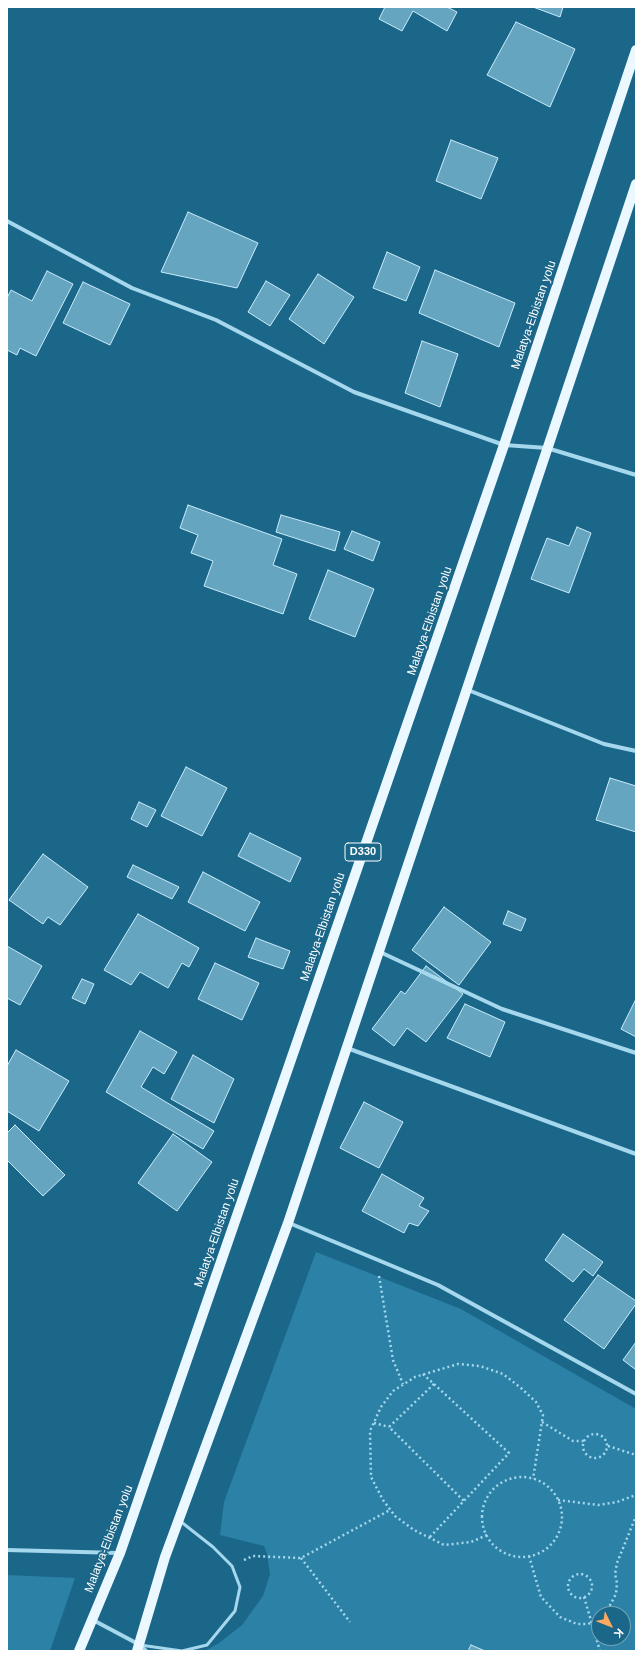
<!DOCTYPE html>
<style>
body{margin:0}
#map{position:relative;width:643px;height:1658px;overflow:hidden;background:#1b678a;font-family:Arial,sans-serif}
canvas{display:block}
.frame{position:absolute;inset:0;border:8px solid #fff;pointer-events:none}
.north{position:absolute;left:591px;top:1606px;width:40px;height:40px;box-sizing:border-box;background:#1b678a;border:1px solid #76a4b9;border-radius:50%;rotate:133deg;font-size:11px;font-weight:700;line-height:16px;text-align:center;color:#fff}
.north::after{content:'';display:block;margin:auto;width:14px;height:18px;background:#fea961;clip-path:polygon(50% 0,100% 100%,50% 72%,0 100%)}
</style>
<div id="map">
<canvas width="643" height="1658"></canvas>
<div class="frame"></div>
<div class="north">K</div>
</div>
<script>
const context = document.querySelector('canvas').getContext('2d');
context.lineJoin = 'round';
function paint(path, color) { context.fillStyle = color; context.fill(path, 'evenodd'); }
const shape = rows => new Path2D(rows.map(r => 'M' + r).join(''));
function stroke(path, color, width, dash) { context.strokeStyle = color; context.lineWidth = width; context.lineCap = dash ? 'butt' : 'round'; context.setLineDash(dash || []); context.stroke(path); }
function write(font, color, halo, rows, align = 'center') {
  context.font = font + ' Arial,sans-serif'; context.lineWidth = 4; context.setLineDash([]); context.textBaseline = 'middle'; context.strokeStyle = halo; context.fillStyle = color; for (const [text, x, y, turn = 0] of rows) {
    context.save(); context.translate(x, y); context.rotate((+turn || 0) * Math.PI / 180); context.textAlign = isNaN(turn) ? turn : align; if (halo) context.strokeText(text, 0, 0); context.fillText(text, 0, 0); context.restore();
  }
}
paint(shape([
 [316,1252,461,1309,636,1409,636,1651,205,1651,219,1643,242,1625,263,1596,270,1574,267,1554,264,1546,220,1535,224,1502],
 [599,1614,623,1614,623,1638,599,1638],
 [7,1575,75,1578,50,1651,7,1651]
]), '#2b81a6');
const building = shape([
 [385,7,447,7,457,12,447,31,413,11,402,31,379,19,385,7],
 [533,7,563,7,560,17,533,7],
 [516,22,575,49,550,107,487,75,516,22],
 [451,140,498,158,481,199,436,181,451,140],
 [188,212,258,243,237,288,161,272,188,212],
 [387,252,420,267,406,301,373,288,387,252],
 [435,270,515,303,499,347,419,313,435,270],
 [47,271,73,284,36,356,20,348,17,355,7,350,7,298,11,290,32,301,47,271],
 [318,274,354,297,324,344,289,319,318,274],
 [266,281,290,295,270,326,248,312,266,281],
 [83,282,130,304,110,345,63,323,83,282],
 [422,341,458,354,440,407,405,393,422,341],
 [188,505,282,539,273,565,297,574,283,614,204,586,213,561,191,553,198,535,180,528,188,505],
 [281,515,340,532,335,551,276,532,281,515],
 [577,527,591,533,569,593,531,579,547,538,569,546,577,527],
 [352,531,380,542,373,561,344,549,352,531],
 [328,570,374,589,355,637,309,619,328,570],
 [186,767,227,788,202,836,161,816,186,767],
 [610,778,636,786,636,832,596,820,610,778],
 [139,802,156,810,147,827,131,819,139,802],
 [250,833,301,858,290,882,238,856,250,833],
 [43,854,88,887,60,925,48,917,43,924,9,900,43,854],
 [133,865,179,887,172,899,127,877,133,865],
 [203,872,260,902,245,931,188,902,203,872],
 [444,907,491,942,459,985,412,950,444,907],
 [508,911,526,919,521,931,503,924,508,911],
 [138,914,199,948,189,967,182,963,168,988,140,972,131,985,104,970,138,914],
 [256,938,290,951,283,969,248,957,256,938],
 [7,946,42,966,20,1005,7,998,7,946],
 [215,963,259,983,242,1020,198,999,215,963],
 [426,966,463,994,426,1042,407,1028,394,1046,372,1029,401,991,405,994,426,966],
 [82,979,94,984,85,1004,72,998,82,979],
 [636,999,636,1037,621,1029,636,999],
 [465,1004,505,1022,490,1057,447,1038,465,1004],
 [140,1031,177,1052,164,1074,153,1067,141,1087,214,1131,203,1149,106,1092,140,1031],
 [16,1050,69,1081,39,1131,7,1111,7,1066,16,1050],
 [193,1055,234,1079,214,1123,171,1099,193,1055],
 [364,1102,403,1122,379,1168,340,1148,364,1102],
 [15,1125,65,1175,43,1196,7,1160,7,1133,15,1125],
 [173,1134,212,1162,177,1211,138,1183,173,1134],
 [382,1174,424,1198,419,1206,429,1211,418,1226,409,1223,404,1233,362,1211,382,1174],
 [563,1234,603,1262,593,1276,584,1269,573,1282,545,1260,563,1234],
 [598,1275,636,1301,636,1304,604,1349,564,1320,598,1275],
 [636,1342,636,1370,623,1360,636,1342],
 [471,1645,485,1651,468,1651,471,1645]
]);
paint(building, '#65a5c0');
stroke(building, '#caebf9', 1);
stroke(shape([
 [379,1276,393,1360,403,1384],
 [423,1374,509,1453,428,1539],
 [434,1384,389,1427,464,1501],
 [542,1422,573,1441,584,1441],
 [374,1423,389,1427],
 '583 1446a12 12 0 1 1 24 0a12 12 0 1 1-24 0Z',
 [608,1446,636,1455],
 '482 1517a40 40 0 1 1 80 0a40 40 0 1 1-80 0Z',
 [558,1500,598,1505,617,1502,636,1495],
 [487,1535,471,1542,444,1545,414,1530,395,1516,383,1500,371,1477,370,1431,381,1407,393,1391,415,1377,458,1364,480,1366,503,1374,521,1388,536,1402,543,1415,533,1479],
 [529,1556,541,1597,560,1617,577,1624,588,1624,599,1619],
 [301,1558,350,1622],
 [244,1560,253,1556,301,1558,390,1510],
 '568 1586a12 12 0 1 1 24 0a12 12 0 1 1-24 0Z',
 [584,1597,600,1651],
 [604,1614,609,1607,616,1594,617,1583,615,1574,617,1563,636,1516]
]), '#a5d7ed', 2.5, [2, 3]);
stroke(shape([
 [140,1645,182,1651,207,1645,235,1611,240,1587,232,1566,213,1547,180,1521]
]), '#a5d7ed', 3);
stroke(shape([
 [7,221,132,288,216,320,354,392,504,445,547,448,636,475],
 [468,690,604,744,636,751],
 [380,952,502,1009,636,1053],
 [347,1048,636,1154],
 [289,1223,438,1285,636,1394],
 [7,1550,119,1553],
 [93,1620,140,1645,146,1651]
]), '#a5d7ed', 4);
stroke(shape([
 [79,1651,120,1553,504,445,636,50],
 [137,1651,165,1557,288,1223,636,184]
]), '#ebf8ff', 10);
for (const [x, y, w] of [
 [363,852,36]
]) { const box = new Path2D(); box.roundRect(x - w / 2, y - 9, w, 18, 3); context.fillStyle = '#1b678a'; context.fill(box); stroke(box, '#fff', 1); }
write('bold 11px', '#fff', null, [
 ["D330",363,852]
]);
write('12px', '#fff', '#1b678a', [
 ["Malatya-Elbistan yolu",534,315,-71],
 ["Malatya-Elbistan yolu",430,621,-71],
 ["Malatya-Elbistan yolu",323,927,-71],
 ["Malatya-Elbistan yolu",217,1233,-71],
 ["Malatya-Elbistan yolu",109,1539,-69]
]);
</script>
